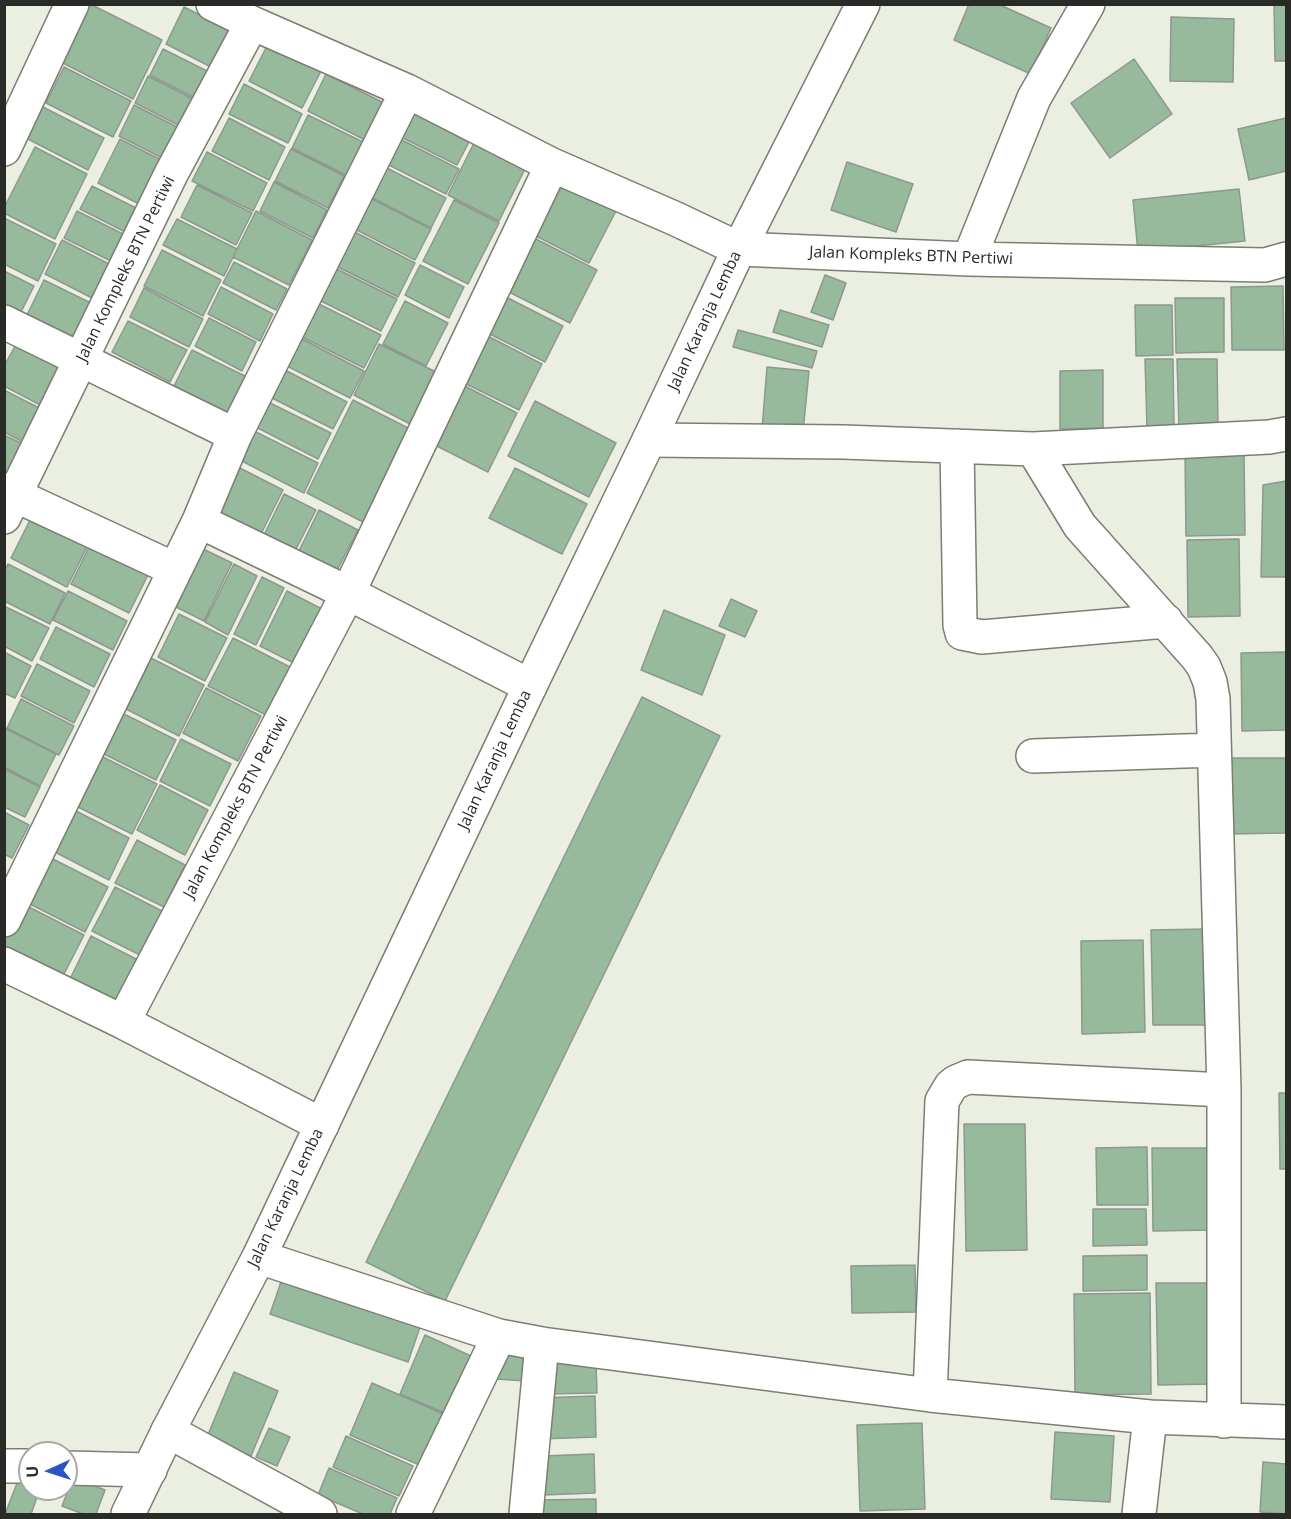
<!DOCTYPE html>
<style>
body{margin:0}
#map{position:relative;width:1291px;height:1519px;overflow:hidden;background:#ebefe2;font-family:"Open Sans",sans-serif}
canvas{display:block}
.frame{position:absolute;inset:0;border:6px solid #292b26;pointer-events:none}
.north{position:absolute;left:18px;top:1441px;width:60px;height:60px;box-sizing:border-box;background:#fff;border:2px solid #a9aaa8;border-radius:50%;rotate:267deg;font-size:16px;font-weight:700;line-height:24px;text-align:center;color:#292b26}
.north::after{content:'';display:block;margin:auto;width:21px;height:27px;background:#2b54c3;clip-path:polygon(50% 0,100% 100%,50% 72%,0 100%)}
</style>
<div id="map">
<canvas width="1291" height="1519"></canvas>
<div class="frame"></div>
<div class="north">U</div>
</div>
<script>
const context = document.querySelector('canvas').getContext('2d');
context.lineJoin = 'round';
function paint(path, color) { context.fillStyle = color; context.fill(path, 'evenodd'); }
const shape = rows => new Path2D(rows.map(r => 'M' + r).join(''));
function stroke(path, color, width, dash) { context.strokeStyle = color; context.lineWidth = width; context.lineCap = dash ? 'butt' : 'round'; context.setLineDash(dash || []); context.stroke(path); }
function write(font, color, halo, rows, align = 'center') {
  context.font = font + ' "Open Sans",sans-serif'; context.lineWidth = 5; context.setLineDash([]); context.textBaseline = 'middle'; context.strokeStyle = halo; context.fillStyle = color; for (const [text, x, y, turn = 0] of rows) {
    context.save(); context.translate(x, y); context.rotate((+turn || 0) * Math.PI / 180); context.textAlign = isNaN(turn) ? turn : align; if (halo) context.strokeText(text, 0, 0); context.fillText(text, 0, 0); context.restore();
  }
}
const building = shape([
 [90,4,162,40,133,99,61,62,90,4],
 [969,4,998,4,1051,28,1031,74,954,40,969,4],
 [1274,4,1286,4,1286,61,1275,61,1274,4],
 [184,7,230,30,211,67,166,44,184,7],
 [1171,17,1234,19,1233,82,1170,81,1171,17],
 [268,44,321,71,302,108,249,81,268,44],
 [163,49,215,75,201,101,150,75,163,49],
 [1134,59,1172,114,1110,158,1071,103,1134,59],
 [64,67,131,101,113,137,46,103,64,67],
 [326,74,384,103,365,140,308,111,326,74],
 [148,76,197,101,184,128,135,103,148,76],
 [244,84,302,114,288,143,229,114,244,84],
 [134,105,183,130,168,161,119,136,134,105],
 [41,106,104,138,88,170,26,138,41,106],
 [407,110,469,142,457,165,395,134,407,110],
 [308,115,365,143,348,176,292,148,308,115],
 [229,118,285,147,269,180,212,151,229,118],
 [1286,118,1286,171,1249,180,1238,129,1286,118],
 [392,135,459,169,446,194,379,160,392,135],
 [120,139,167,163,145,207,98,183,120,139],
 [474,143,525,169,499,221,448,195,474,143],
 [35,147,87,174,55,239,4,213,4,208,35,147],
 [291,149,344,176,328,208,275,181,291,149],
 [207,152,267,183,253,211,192,181,207,152],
 [847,162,913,184,896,232,831,210,847,162],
 [379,164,446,198,431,228,365,194,379,164],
 [274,182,327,210,313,238,260,211,274,182],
 [560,183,616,211,589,263,534,235,560,183],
 [197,185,252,213,236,245,181,217,197,185],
 [92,186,148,214,137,238,80,209,92,186],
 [1239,189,1245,241,1138,252,1133,200,1239,189],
 [366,196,431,229,415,260,351,227,366,196],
 [454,200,499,223,468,284,423,261,454,200],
 [77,211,131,238,117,264,64,238,77,211],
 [256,211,312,240,289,285,233,257,256,211],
 [4,218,56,244,38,281,4,264,4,218],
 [177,219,237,249,224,276,163,245,177,219],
 [349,229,415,263,398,297,332,264,349,229],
 [532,237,597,270,570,323,505,290,532,237],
 [62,240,115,267,98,301,45,274,62,240],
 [162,250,221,280,203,316,144,286,162,250],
 [234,262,287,289,276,310,223,283,234,262],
 [420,265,464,287,449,318,405,295,420,265],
 [333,267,397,299,381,331,317,299,333,267],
 [4,271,34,286,19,316,4,309,4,271],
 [825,275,846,283,833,320,811,312,825,275],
 [44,280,95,305,76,344,25,319,44,280],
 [1283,286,1284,350,1232,350,1231,287,1283,286],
 [221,287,273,314,260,341,208,314,221,287],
 [144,288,203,319,189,347,130,317,144,288],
 [504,296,563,326,545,362,486,332,504,296],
 [1175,298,1224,298,1224,352,1176,353,1175,298],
 [313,301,381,335,364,368,296,334,313,301],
 [405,301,448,323,426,366,383,344,405,301],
 [1135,305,1172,305,1173,355,1136,356,1135,305],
 [780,310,829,325,822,347,773,332,780,310],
 [209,318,256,342,242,371,195,346,209,318],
 [128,321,187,350,170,382,112,352,128,321],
 [738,330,817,351,812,368,733,347,738,330],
 [482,333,542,364,519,410,458,380,482,333],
 [300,338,364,371,350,398,287,366,300,338],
 [19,339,66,364,44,407,4,386,4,366,19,339],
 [379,344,438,373,412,425,354,395,379,344],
 [192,350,247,377,225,420,171,392,192,350],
 [1145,359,1173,359,1174,428,1147,429,1145,359],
 [1177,359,1217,359,1218,428,1179,429,1177,359],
 [767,367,809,371,803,432,762,429,767,367],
 [283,369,347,402,333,429,270,397,283,369],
 [1103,370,1103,428,1060,429,1060,371,1103,370],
 [459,383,517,413,488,472,429,442,459,383],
 [4,390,49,413,31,446,4,432,4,390],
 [353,400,410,429,363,522,307,493,353,400],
 [266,401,331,433,318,459,254,426,266,401],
 [535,401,616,443,589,497,508,456,535,401],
 [250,429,318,463,304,493,236,458,250,429],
 [4,435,31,448,4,482,4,435],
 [1244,451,1245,535,1186,536,1185,452,1244,451],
 [232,464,283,490,259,538,209,513,232,464],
 [515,468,587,504,562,554,489,518,515,468],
 [1286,481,1286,577,1261,577,1263,485,1286,481],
 [284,494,316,510,292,557,261,541,284,494],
 [319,510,358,530,334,576,296,557,319,510],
 [32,516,88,545,67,587,11,558,32,516],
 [1239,539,1240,616,1188,617,1187,540,1239,539],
 [92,541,150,571,129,613,71,584,92,541],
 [197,546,232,563,204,621,168,603,197,546],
 [8,564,65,593,50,624,4,601,4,571,8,564],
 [234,564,257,576,228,635,205,622,234,564],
 [262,577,284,588,256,645,234,634,262,577],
 [68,591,127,621,113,650,53,620,68,591],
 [287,591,322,609,294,663,260,646,287,591],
 [731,599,757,611,745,637,719,626,731,599],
 [4,606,49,628,32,661,4,646,4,606],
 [664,610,725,635,702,695,641,670,664,610],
 [179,614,227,638,205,681,158,657,179,614],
 [56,627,110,654,94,687,40,659,56,627],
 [233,638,290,667,266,715,208,686,233,638],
 [4,652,31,666,15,698,4,693,4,652],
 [1286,652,1286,730,1242,731,1241,653,1286,652],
 [151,658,204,685,179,736,126,709,151,658],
 [37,664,90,691,74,723,21,696,37,664],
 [206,688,261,716,238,761,183,733,206,688],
 [642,697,720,736,445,1301,366,1262,642,697],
 [21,699,74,726,59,755,7,728,21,699],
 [122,713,176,740,156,780,102,753,122,713],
 [4,728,56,754,40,786,4,767,4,728],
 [181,739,231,764,210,806,160,781,181,739],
 [97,754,157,784,132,834,72,804,97,754],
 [1226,758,1286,758,1286,833,1228,834,1226,758],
 [4,769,40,787,25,817,4,807,4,769],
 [160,785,208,810,185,855,137,830,160,785],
 [74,810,129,838,109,880,53,851,74,810],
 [4,812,29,825,12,858,4,854,4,812],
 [137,840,185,865,164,907,115,883,137,840],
 [47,856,108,887,85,932,24,901,47,856],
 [115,887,164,912,142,956,92,931,115,887],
 [21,903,84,935,63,976,4,947,4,936,21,903],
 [1208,929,1210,1025,1153,1025,1151,930,1208,929],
 [91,936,138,960,116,1002,70,979,91,936],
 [1143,940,1145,1032,1082,1034,1081,941,1143,940],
 [1279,1093,1286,1093,1286,1169,1280,1169,1279,1093],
 [964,1124,1025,1124,1027,1250,966,1251,964,1124],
 [1147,1147,1148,1205,1097,1205,1096,1148,1147,1147],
 [1152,1148,1212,1148,1213,1230,1153,1231,1152,1148],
 [1093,1209,1146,1209,1147,1245,1093,1246,1093,1209],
 [1147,1255,1147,1290,1083,1291,1083,1256,1147,1255],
 [915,1265,916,1312,852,1313,851,1266,915,1265],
 [282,1279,420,1327,408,1362,270,1314,282,1279],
 [1156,1283,1210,1283,1212,1384,1158,1385,1156,1283],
 [1150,1293,1151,1394,1075,1395,1074,1294,1150,1293],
 [425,1335,471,1356,447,1414,400,1394,425,1335],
 [499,1346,528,1349,526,1381,496,1379,499,1346],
 [596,1362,597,1393,548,1394,547,1363,596,1362],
 [234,1372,278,1391,251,1456,207,1437,234,1372],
 [372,1383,446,1415,424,1467,350,1435,372,1383],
 [595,1396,596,1437,539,1439,538,1398,595,1396],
 [922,1423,925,1509,860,1511,857,1425,922,1423],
 [269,1428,290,1437,277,1466,256,1457,269,1428],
 [1055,1432,1114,1436,1110,1502,1051,1499,1055,1432],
 [346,1436,413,1466,399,1496,333,1467,346,1436],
 [594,1454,595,1493,543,1495,542,1456,594,1454],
 [1263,1462,1286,1464,1286,1514,1260,1512,1263,1462],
 [329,1468,397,1498,390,1514,363,1514,318,1495,329,1468],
 [19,1478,30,1482,30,1489,40,1489,31,1514,5,1514,19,1478],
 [73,1478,105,1490,96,1514,83,1514,62,1506,73,1478],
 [596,1499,596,1514,541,1514,540,1500,596,1499]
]);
paint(building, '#97ba9c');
stroke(building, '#8d988e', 1.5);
const street = shape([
 [213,4,252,23,407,91,552,165,676,219,739,249,969,259,1265,265,1286,259],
 [4,149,72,4],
 [969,259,1034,98,1088,4],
 [4,322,235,435],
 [649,440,843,442,1033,449,1080,526,1197,657,1204,667,1210,682,1213,699,1224,1090],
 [957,446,960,625,962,633,982,637,1166,621],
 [1033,449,1269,437,1286,434],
 [4,490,174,569],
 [4,517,171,174,252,23],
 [199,521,348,593,530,686],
 [1033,756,1214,750],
 [4,920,199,521,235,435,407,91],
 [4,964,123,1022,322,1125],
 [123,1022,348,593,552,165],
 [259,1257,499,1336,542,1344,930,1395,1150,1417,1286,1422],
 [930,1395,942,1101,951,1086,956,1082,968,1077,1224,1090,1224,1421],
 [168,1431,320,1514],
 [4,1466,30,1466],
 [66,1468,150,1470],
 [413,1514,499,1336],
 [526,1514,542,1344],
 [1139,1514,1150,1417]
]);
const primary = shape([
 [128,1514,168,1431,259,1257,530,686,649,440,739,249,863,4]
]);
stroke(street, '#7b7e72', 36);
stroke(primary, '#7b7e72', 36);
stroke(street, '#fff', 33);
stroke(primary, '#fff', 33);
write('16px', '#292b26', '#fff', [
 ["Jalan Kompleks BTN Pertiwi",911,256,2],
 ["Jalan Kompleks BTN Pertiwi",126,269,-64],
 ["Jalan Karanja Lemba",705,321,-65],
 ["Jalan Karanja Lemba",495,760,-65],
 ["Jalan Kompleks BTN Pertiwi",236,807,-62],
 ["Jalan Karanja Lemba",286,1198,-64]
]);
</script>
